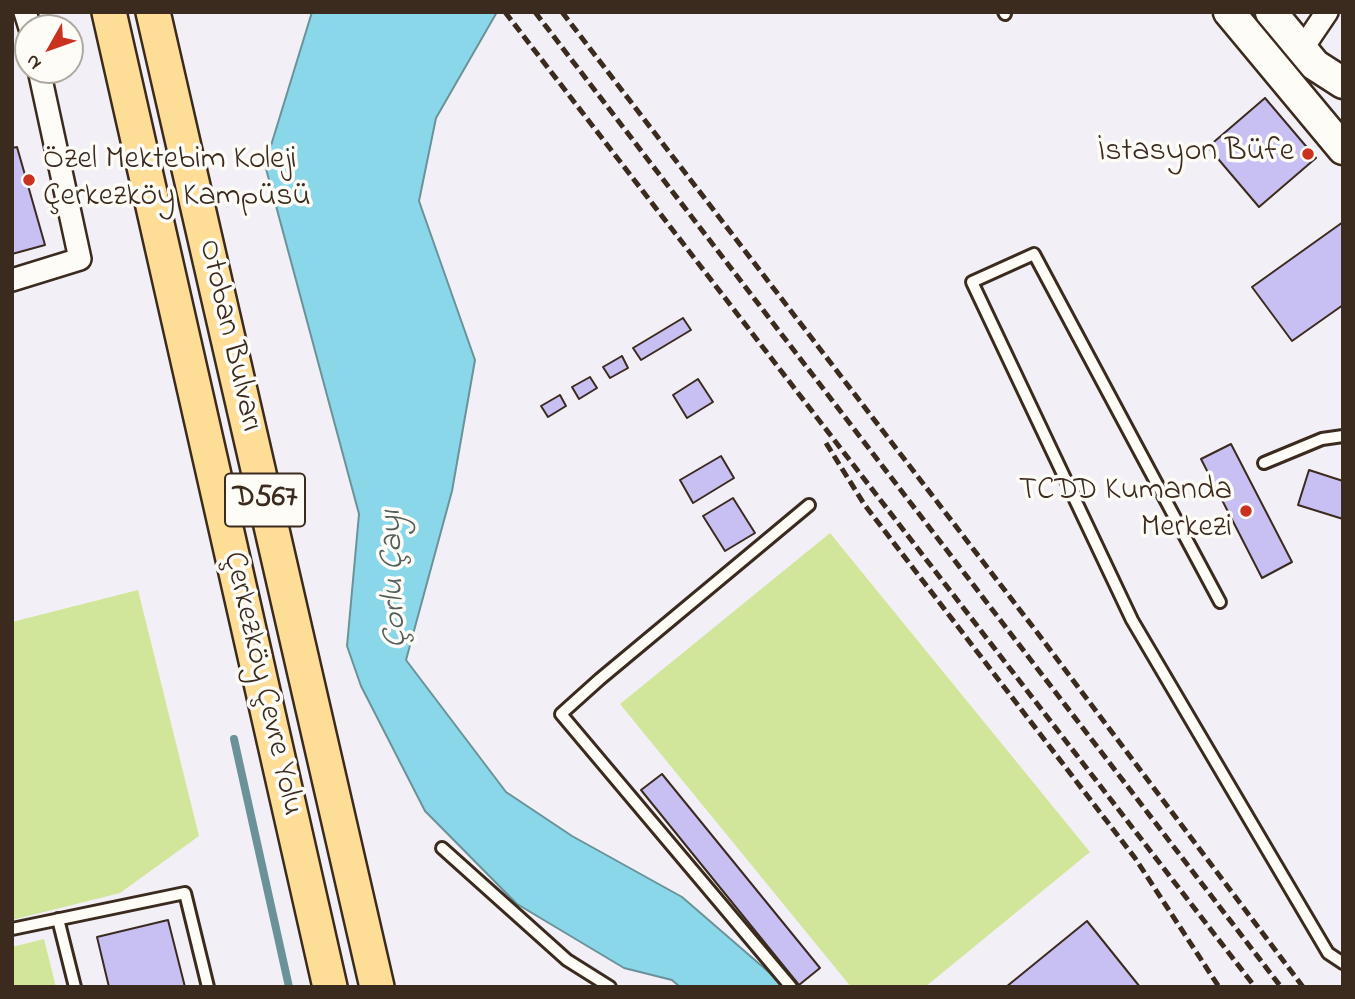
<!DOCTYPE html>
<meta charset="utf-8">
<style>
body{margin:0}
#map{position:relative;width:1355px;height:999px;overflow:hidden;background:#f2f0f6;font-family:"Indie Flower",sans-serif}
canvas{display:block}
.frame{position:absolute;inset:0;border:14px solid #3b2a1e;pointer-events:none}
.north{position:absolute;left:14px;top:14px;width:70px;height:70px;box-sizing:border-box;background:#fdfcf7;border:2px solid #afa8a0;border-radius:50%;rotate:230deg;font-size:19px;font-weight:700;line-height:28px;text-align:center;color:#3b2a1e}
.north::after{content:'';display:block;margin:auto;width:24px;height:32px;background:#c8321e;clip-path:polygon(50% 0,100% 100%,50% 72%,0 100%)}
</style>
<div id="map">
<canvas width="1355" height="999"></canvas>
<div class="frame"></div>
<div class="north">N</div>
</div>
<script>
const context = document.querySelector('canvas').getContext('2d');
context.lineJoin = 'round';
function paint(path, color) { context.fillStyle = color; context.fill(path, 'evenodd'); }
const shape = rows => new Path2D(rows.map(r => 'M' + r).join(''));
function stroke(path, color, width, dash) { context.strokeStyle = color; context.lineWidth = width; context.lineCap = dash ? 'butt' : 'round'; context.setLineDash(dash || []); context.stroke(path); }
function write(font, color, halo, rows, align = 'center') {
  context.font = font + ' "Indie Flower",sans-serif'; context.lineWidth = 7; context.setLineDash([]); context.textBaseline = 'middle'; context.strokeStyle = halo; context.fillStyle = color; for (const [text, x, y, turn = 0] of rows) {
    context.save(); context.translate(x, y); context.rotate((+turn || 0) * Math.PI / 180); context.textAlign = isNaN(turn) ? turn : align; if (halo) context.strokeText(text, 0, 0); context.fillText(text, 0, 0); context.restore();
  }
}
paint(shape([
 [830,533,1090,852,925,987,851,987,620,704],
 [138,590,199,836,120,893,12,920,12,622],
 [44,939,56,987,12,987,12,947]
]), '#d1e69b');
const water = shape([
 [312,12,497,12,436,118,419,201,475,360,452,491,406,660,506,792,572,836,682,897,786,987,680,987,672,980,624,968,517,904,425,811,361,686,347,646,359,514,265,165,312,12]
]);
paint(water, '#8ad7ea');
stroke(water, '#6a9298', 2);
stroke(shape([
 [234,739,289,987]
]), '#6a9298', 8);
const building = shape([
 [1265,98,1316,158,1259,207,1208,147,1265,98],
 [17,147,45,245,12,254,12,148,17,147],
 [1343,222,1343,305,1292,341,1252,287,1343,222],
 [683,318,691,330,641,360,633,348,683,318],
 [622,356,628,368,610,378,603,367,622,356],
 [590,377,597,388,579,399,572,387,590,377],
 [698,379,713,402,687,418,673,395,698,379],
 [560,395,566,406,548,417,541,406,560,395],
 [1231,444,1292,562,1262,578,1201,459,1231,444],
 [721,456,734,478,693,503,680,480,721,456],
 [1309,470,1343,481,1343,519,1298,505,1309,470],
 [733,498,755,533,725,551,703,516,733,498],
 [662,774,820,968,799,985,641,790,662,774],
 [168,920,185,987,109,987,97,937,168,920],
 [1087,921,1140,987,1006,987,1087,921]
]);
paint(building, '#c8c0f2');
stroke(building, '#3b2a1e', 2);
const service = shape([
 [1004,12,1005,14],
 [1264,463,1322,439,1343,436],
 [1220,602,1034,254,972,282,1132,620,1328,953,1343,963],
 [442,848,567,960,610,987],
 [58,919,75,987],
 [12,929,185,893,208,987],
 [791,987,561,714,600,679,809,505]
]);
const minor = shape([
 [25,12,30,28],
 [1302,49,1327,12],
 [12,280,80,259,39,70]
]);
const secondary = shape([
 [1229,12,1343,149],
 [1271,12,1315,65,1343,83]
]);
const trunk = shape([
 [109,12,330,987],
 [153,12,377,987]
]);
stroke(service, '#3b2a1e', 16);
stroke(minor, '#3b2a1e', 26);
stroke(secondary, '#3b2a1e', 35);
stroke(trunk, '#3b2a1e', 38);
stroke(service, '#fdfcf7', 10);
stroke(minor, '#fdfcf7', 21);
stroke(secondary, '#fdfcf7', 30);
stroke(trunk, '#fedd96', 33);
stroke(shape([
 [505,12,1255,987],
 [535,12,1281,987],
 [562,12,1036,631,1303,987],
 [826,443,864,504,1135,858,1219,987]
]), '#3b2a1e', 5, [10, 5]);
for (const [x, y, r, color] of [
 [1308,154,7,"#c8321e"],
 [29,180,7,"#c8321e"],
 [1246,511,7,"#c8321e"]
]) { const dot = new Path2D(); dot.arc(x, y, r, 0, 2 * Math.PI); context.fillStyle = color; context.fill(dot); stroke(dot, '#fdfcf7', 2.5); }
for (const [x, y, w] of [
 [265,500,80]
]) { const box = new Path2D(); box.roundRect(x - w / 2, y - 26.5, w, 53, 5); context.fillStyle = '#fdfcf7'; context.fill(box); stroke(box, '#3b2a1e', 2); }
write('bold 30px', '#3b2a1e', null, [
 ["D567",265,500]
]);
write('32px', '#3b2a1e', '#fdfcf7', [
 ["İstasyon Büfe",1294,154],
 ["Özel Mektebim Koleji",43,162,"left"],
 ["Çerkezköy Kampüsü",43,199,"left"],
 ["TCDD Kumanda",1232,493],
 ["Merkezi",1232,530]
], 'right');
write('32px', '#3b2a1e', '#fdfcf7', [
 ["Otoban Bulvarı",228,336,77],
 ["Çerkezköy Çevre Yolu",261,684,77]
]);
write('italic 33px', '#535e5b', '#fdfcf7', [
 ["Çorlu Çayı",396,579,-92]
]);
</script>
